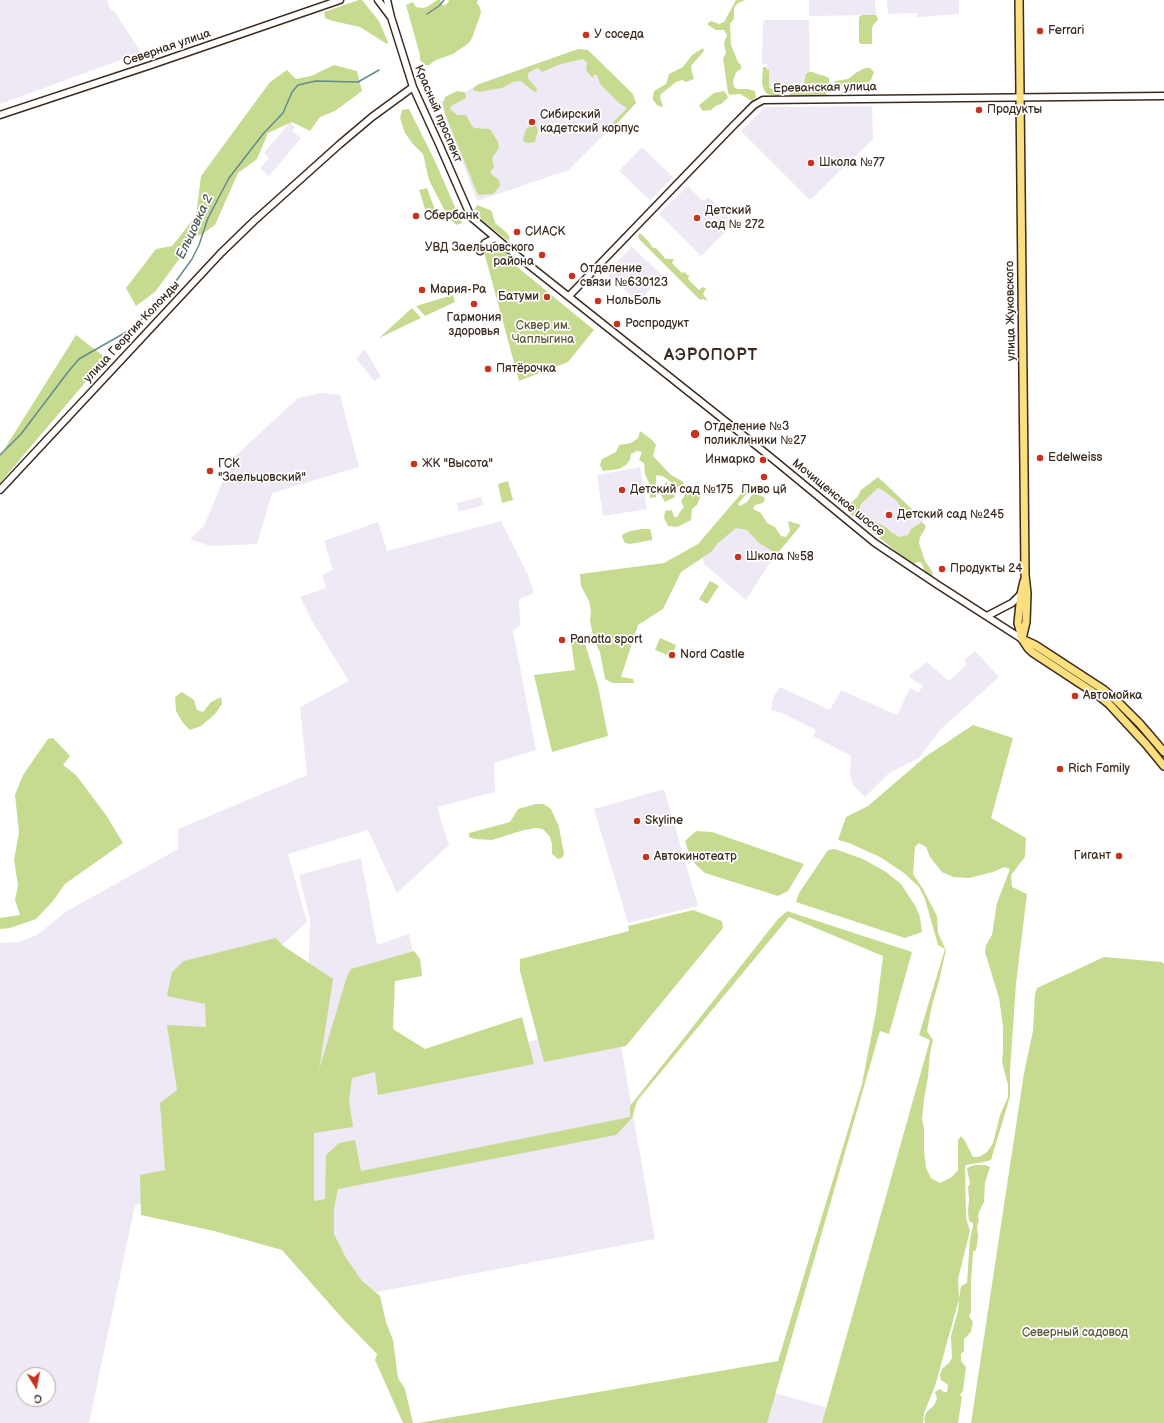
<!DOCTYPE html>
<meta charset="utf-8">
<style>
body{margin:0}
#map{position:relative;width:1164px;height:1423px;overflow:hidden;background:#fff;font-family:"Balsamiq Sans",sans-serif}
canvas{display:block}
.north{position:absolute;left:16px;top:1367px;width:40px;height:40px;box-sizing:border-box;background:#fff;border:1px solid #b1aaa5;border-radius:50%;rotate:170deg;font-size:11px;font-weight:700;line-height:16px;text-align:center;color:#3b2a1e}
.north::after{content:'';display:block;margin:auto;width:14px;height:18px;background:#c8321e;clip-path:polygon(50% 0,100% 100%,50% 72%,0 100%)}
</style>
<div id="map">
<canvas width="1164" height="1423"></canvas>
<div class="north">С</div>
</div>
<script>
const context = document.querySelector('canvas').getContext('2d');
context.lineJoin = 'round';
function paint(path, color) { context.fillStyle = color; context.fill(path, 'evenodd'); }
const shape = rows => new Path2D(rows.map(r => 'M' + r).join(''));
function stroke(path, color, width, dash) { context.strokeStyle = color; context.lineWidth = width; context.lineCap = dash ? 'butt' : 'round'; context.setLineDash(dash || []); context.stroke(path); }
function write(font, color, halo, rows, align = 'center') {
  context.font = font + ' "Balsamiq Sans",sans-serif'; context.lineWidth = 3.5; context.setLineDash([]); context.textBaseline = 'middle'; context.strokeStyle = halo; context.fillStyle = color; for (const [text, x, y, turn = 0] of rows) {
    context.save(); context.translate(x, y); context.rotate((+turn || 0) * Math.PI / 180); context.textAlign = isNaN(turn) ? turn : align; if (halo) context.strokeText(text, 0, 0); context.fillText(text, 0, 0); context.restore();
  }
}
paint(shape([
 [0,0,107,0,111,11,114,11,139,49,139,51,137,54,0,104],
 [809,0,875,0,876,15,809,16],
 [887,0,959,0,959,14,917,17,917,13,888,14],
 [765,20,809,20,810,76,797,87,769,87,768,70,767,70,767,64,762,64,763,23],
 [579,49,635,103,569,170,477,201,440,102,467,91,478,84],
 [872,106,873,139,810,200,741,131,765,107],
 [290,122,295,127,292,131,301,138,269,176,260,168,269,158,264,153],
 [642,147,673,177,650,200,619,171],
 [688,186,703,201,708,197,734,223,701,256,659,214],
 [632,247,663,276,638,302,606,273],
 [365,349,381,377,374,381,356,358],
 [322,393,340,395,359,467,272,493,257,544,210,546,190,539,204,526,232,459,298,398],
 [640,467,647,509,603,516,597,475],
 [878,482,924,522,903,544,853,507],
 [481,497,484,505,459,512,457,503],
 [740,510,783,542,746,600,704,564,701,550],
 [501,521,528,575,534,593,519,599,520,625,513,631,536,750,494,763,495,792,437,807,449,845,397,893,368,830,288,854,307,922,282,945,206,1192,135,1205,89,1423,0,1423,0,943,19,942,37,935,67,911,178,849,178,829,307,775,300,707,349,681,312,621,300,597,326,588,322,575,333,570,324,541,378,522,387,551],
 [24,1375,48,1375,48,1399,24,1399],
 [975,651,999,677,941,729,919,758,889,773,865,797,853,785,850,775,851,756,813,736,816,730,782,713,771,710,773,698,780,687,830,710,841,690,897,715,910,688,918,693,923,686,909,677,910,675,927,662,949,681,967,664,964,660],
 [664,789,698,906,628,923,594,809],
 [361,858,377,945,409,934,417,972,369,988,388,1071,617,1023,655,1239,330,1301,294,1193,308,987,310,919,299,875],
 [717,1377,875,1421,874,1423,702,1423]
]), '#efe8f5');
paint(shape([
 [359,0,362,0,379,21,388,42,387,44,360,27,333,21,325,18,324,12],
 [437,0,440,0,443,6,448,3,449,0,478,0,477,3,480,8,481,13,472,38,469,43,453,54,436,60,429,65,425,65,420,60,420,55,406,5,413,2,416,7,422,8,427,7],
 [736,0,745,0,738,3,734,8,734,19,730,24,731,45,738,62,741,65,741,69,736,72,733,81,734,87,737,89,748,89,755,91,756,97,752,101,740,94,730,95,728,93,723,58,726,53,724,43,727,35,724,30,716,30,708,25,708,23,711,21,719,24,724,22],
 [862,15,876,15,877,17,878,20,873,25,872,29,872,44,861,44,859,42,859,17],
 [703,48,704,51,691,66,692,72,694,79,686,82,682,80,676,82,661,94,660,98,663,106,661,107,657,105,653,100,653,96,654,91,666,84,669,74,683,67,692,55],
 [578,49,588,50,633,94,636,103,610,131,607,129,627,108,619,103,600,84,597,75,594,75,593,78,589,74,586,70,587,63,583,59,561,64,542,72,538,68,537,68,528,73,528,78,537,89,536,92,533,91,521,81,513,82,502,88,479,92,473,90,473,89,477,85],
 [334,65,357,71,362,91,335,111,320,117,310,131,292,122,268,133,257,159,238,173,215,225,201,235,192,236,180,258,155,292,136,306,126,288,156,249,172,246,196,216,201,176,270,82,287,70,296,79,311,76],
 [763,67,766,67,767,70,769,70,769,87,773,90,779,92,780,95,778,96,767,94,764,90,762,83],
 [865,68,870,68,874,72,871,80,864,86,856,88,839,86,835,85,834,83,835,81,848,79,857,72],
 [809,72,813,72,817,74,825,76,829,78,829,83,823,86,821,88,827,94,825,95,814,96,790,96,789,94,795,88,804,83,806,74],
 [457,91,464,92,466,95,466,98,451,106,450,109,457,115,466,115,472,126,474,128,490,129,498,142,499,148,492,158,494,167,490,172,492,175,499,180,500,186,493,194,478,195,445,114,443,103,445,97],
 [724,91,727,95,728,98,721,104,717,105,711,110,703,111,701,109,699,105,714,93],
 [409,109,434,159,462,223,456,225,447,215,429,180,423,154,412,143,405,133,400,118,402,110],
 [534,124,537,127,538,131,535,142,528,143,524,142,523,139,526,129],
 [427,188,435,210,426,212,419,190],
 [477,205,490,210,492,212,495,223,506,232,510,237,508,241,482,220,475,209],
 [639,234,641,234,650,243,653,248,656,248,664,257,665,259,674,259,672,263,682,273,685,272,687,275,689,275,688,279,699,290,703,287,706,289,703,294,708,301,703,299,700,300,638,238],
 [490,244,496,244,517,262,515,265,594,330,568,362,519,381,484,252,485,247],
 [453,295,455,302,425,316,416,306],
 [412,308,421,318,379,338],
 [76,335,106,358,0,483,0,456],
 [640,431,651,439,656,445,653,456,671,475,682,481,686,487,692,491,702,493,697,505,692,509,691,520,677,527,668,526,664,518,665,511,672,510,674,517,677,517,680,512,684,507,681,501,685,495,682,489,678,487,673,488,670,481,662,476,656,475,656,497,650,498,650,485,645,474,644,463,639,460,642,452,637,451,631,454,630,460,626,465,619,469,603,471,600,465,602,459,616,452,619,445,631,443,638,438],
 [878,477,913,510,914,513,902,509,897,501,884,491,878,488,861,504,859,510,866,517,887,528,891,532,899,537,908,535,911,529,919,524,921,522,924,524,926,526,925,529,920,537,919,543,925,561,932,571,933,574,931,576,924,570,922,564,920,562,917,562,914,564,903,557,847,511,849,505,858,496,861,490],
 [508,481,513,500,502,503,498,484],
 [667,482,675,497,665,502,657,488],
 [749,487,746,494,738,504,740,506,747,502,753,493,764,497,765,500,763,503,755,505,753,509,761,513,767,523,775,527,781,536,786,537,790,531,788,521,801,525,777,554,759,543,747,530,736,528,718,543,711,552,681,572,663,609,638,625,621,677,633,679,634,683,612,683,605,679,600,652,594,640,590,621,591,611,589,601,581,586,580,574,664,563,698,544,746,488],
 [641,529,650,529,652,536,652,540,630,544,625,543,622,537,623,534,631,531],
 [710,581,719,586,707,604,699,599],
 [660,638,676,645,672,657,655,650],
 [584,640,598,686,608,736,552,752,534,675,575,670,571,642],
 [182,692,194,700,197,710,203,712,211,702,221,697,222,704,215,714,201,726,190,730,183,723,176,711,175,697],
 [973,725,1013,738,991,818,1026,838,1025,857,1011,875,1012,887,1027,894,1016,984,1010,1071,1010,1097,991,1160,984,1162,966,1165,965,1167,966,1218,970,1231,958,1279,959,1298,961,1286,967,1283,970,1239,973,1226,973,1223,969,1221,968,1211,969,1199,968,1187,970,1184,967,1168,974,1165,985,1165,990,1167,985,1183,984,1202,979,1212,978,1216,979,1220,977,1226,978,1236,977,1245,976,1250,973,1252,971,1281,971,1312,969,1316,973,1322,971,1332,964,1339,964,1351,961,1354,961,1361,966,1367,963,1391,960,1395,962,1397,958,1423,925,1423,924,1419,926,1413,934,1405,937,1399,935,1392,940,1389,944,1392,947,1392,948,1385,941,1380,940,1375,942,1369,949,1363,952,1358,951,1336,958,1311,959,1299,935,1386,924,1413,923,1423,822,1423,930,1040,919,1035,945,949,938,945,925,899,919,887,904,873,880,857,849,843,838,840,846,817,868,806,925,757],
 [919,843,926,847,930,857,942,872,953,877,969,878,993,872,1004,867,1010,869,997,903,992,935,986,945,985,952,999,998,1003,1026,1003,1051,1002,1062,1008,1085,1008,1097,1000,1115,993,1143,987,1152,979,1157,973,1157,965,1141,961,1136,958,1140,958,1170,952,1177,940,1183,931,1178,926,1168,924,1150,924,1128,922,1119,924,1099,928,1077,930,1053,933,1040,927,1031,932,1005,939,981,946,950,938,933,937,916,923,889,913,874,915,847],
 [53,738,70,756,63,765,76,775,106,815,123,843,65,884,53,901,36,919,10,928,0,929,0,918,20,915,15,900,18,885,14,860,19,832,15,795,23,775,48,739],
 [536,804,544,804,551,809,559,827,564,854,562,858,558,859,552,854,552,844,550,837,543,829,536,828,524,830,492,840,475,839,469,837,469,833,510,822,518,809],
 [696,831,712,832,804,864,788,891,778,896,705,873,695,864,690,856,685,841],
 [835,849,863,859,886,872,901,884,916,907,920,917,922,932,905,938,796,902,799,893,828,850],
 [693,910,722,921,723,928,626,1046,544,1062,520,971,520,959,629,931,628,926],
 [787,911,912,952,889,1034,880,1031,767,1423,418,1423,778,1361,862,1084,876,1012,883,956,789,917,637,1101,632,1118,616,1135,338,1189,334,1209,334,1234,346,1258,362,1281,380,1296,386,1322,393,1340,398,1378,405,1389,413,1423,403,1423,375,1360,377,1354,342,1318,282,1250,214,1231,141,1215,140,1175,165,1170,160,1103,177,1090,167,1025,206,1027,205,1004,167,996,172,972,184,961,276,938,282,945,333,979,319,1070,347,976,351,969,414,951,420,959,422,976,395,981,393,1029,425,1049,522,1017,534,1064,378,1095,375,1072,352,1078,349,1101,353,1127,314,1133,314,1201,325,1199,326,1155,339,1143,355,1140,361,1171,630,1117,630,1106,778,919],
 [1104,957,1162,962,1164,964,1164,1423,971,1423,1024,1073,1033,1031,1035,994,1037,988]
]), '#c7db90');
stroke(shape([
 [427,14,439,6,444,0],
 [0,455,21,434,68,372,79,359,128,331,141,320,171,288,192,259,199,245,208,218,229,178,263,134,283,113,292,92,298,85,316,81,358,82,379,70]
]), '#638a8f', 1.5);
const secondary = shape([
 [378,0,390,16],
 [387,0,391,17,413,87,439,144,471,217,510,250,768,455,875,543,938,585,1022,639],
 [0,115,151,65,340,0],
 [480,251,485,243,495,238],
 [569,296,733,126,754,105,763,100,1164,96],
 [0,490,221,253,254,221,340,144,372,117,413,87],
 [987,616,1012,603,1021,594]
]);
const primary = shape([
 [1019,0,1024,469,1025,575,1027,593,1026,622,1022,639],
 [1024,581,1021,594,1018,623,1022,639,1028,648,1032,652,1099,696,1109,704,1146,744,1164,766],
 [1022,639,1035,645,1104,690,1115,699,1140,724,1164,752]
]);
stroke(secondary, '#3b2a1e', 9);
stroke(primary, '#3b2a1e', 10);
stroke(secondary, '#fff', 6);
stroke(primary, '#fce080', 7);
for (const [x, y, r, color] of [
 [1040,31,4,"#c8321e"],
 [586,35,4,"#c8321e"],
 [979,110,4,"#c8321e"],
 [532,122,4,"#c8321e"],
 [811,163,4,"#c8321e"],
 [416,216,4,"#c8321e"],
 [697,218,4,"#c8321e"],
 [517,232,4,"#c8321e"],
 [542,255,4,"#c8321e"],
 [572,276,4,"#c8321e"],
 [422,290,4,"#c8321e"],
 [547,297,4,"#c8321e"],
 [598,301,4,"#c8321e"],
 [474,304,4,"#c8321e"],
 [617,324,4,"#c8321e"],
 [488,369,4,"#c8321e"],
 [695,434,5,"#c8321e"],
 [1040,458,4,"#c8321e"],
 [763,460,4,"#c8321e"],
 [414,464,4,"#c8321e"],
 [210,471,4,"#c8321e"],
 [764,477,4,"#c8321e"],
 [622,490,4,"#c8321e"],
 [889,515,4,"#c8321e"],
 [738,557,4,"#c8321e"],
 [942,569,4,"#c8321e"],
 [562,640,4,"#c8321e"],
 [672,655,4,"#c8321e"],
 [1075,696,4,"#c8321e"],
 [1060,769,4,"#c8321e"],
 [637,821,4,"#c8321e"],
 [1119,856,4,"#c8321e"],
 [646,857,4,"#c8321e"]
]) { const dot = new Path2D(); dot.arc(x, y, r, 0, 2 * Math.PI); context.fillStyle = color; context.fill(dot); stroke(dot, '#fff', 1.5); }
write('12px', '#3b2a1e', '#fff', [
 ["Ferrari",1048,31],
 ["У соседа",594,35],
 ["Продукты",987,110],
 ["Сибирский",540,115],
 ["кадетский корпус",540,129],
 ["Школа №77",819,163],
 ["Детский",705,211],
 ["сад № 272",705,225],
 ["Сбербанк",424,216],
 ["СИАСК",525,232],
 ["УВД Заельцовского",534,248,"right"],
 ["района",534,262,"right"],
 ["Отделение",580,269],
 ["связи №630123",580,283],
 ["Мария-Ра",430,290],
 ["Батуми",539,297,"right"],
 ["НольБоль",606,301],
 ["Гармония",474,318,"center"],
 ["здоровья",474,332,"center"],
 ["Роспродукт",625,324],
 ["Пятёрочка",496,369],
 ["Отделение №3",704,427],
 ["поликлиники №27",704,441],
 ["Edelweiss",1048,458],
 ["Инмарко",755,460,"right"],
 ["ГСК",218,464],
 ["\"Заельцовский\"",218,478],
 ["ЖК \"Высота\"",422,464],
 ["Детский сад №175",630,490],
 ["Пиво цй",764,490,"center"],
 ["Детский сад №245",897,515],
 ["Школа №58",746,557],
 ["Продукты 24",950,569],
 ["Panatta sport",570,640],
 ["Nord Castle",680,655],
 ["Автомойка",1083,696],
 ["Rich Family",1068,769],
 ["Skyline",645,821],
 ["Гигант",1111,856,"right"],
 ["Автокинотеатр",654,857]
], 'left');
write('12px', '#3b2a1e', '#fff', [
 ["Северная улица",167,48,-19],
 ["Ереванская улица",825,88,-1],
 ["Красный проспект",438,114,67],
 ["улица Жуковского",1011,311,-91],
 ["улица Георгия Колонды",132,332,-47],
 ["Мочищенское шоссе",838,498,39]
]);
write('12px', '#5e563a', '#fff', [
 ["Сквер им.",543,326],
 ["Чаплыгина",543,340],
 ["Северный садовод",1075,1333]
]);
write('italic 13px', '#4f5a57', '#fff', [
 ["Ельцовка 2",195,227,-65]
]);
context.letterSpacing = '1px';
write('bold 16px', '#3b2a1e', '#fff', [
 ["АЭРОПОРТ",711,356]
]);
context.letterSpacing = '0px';
</script>
